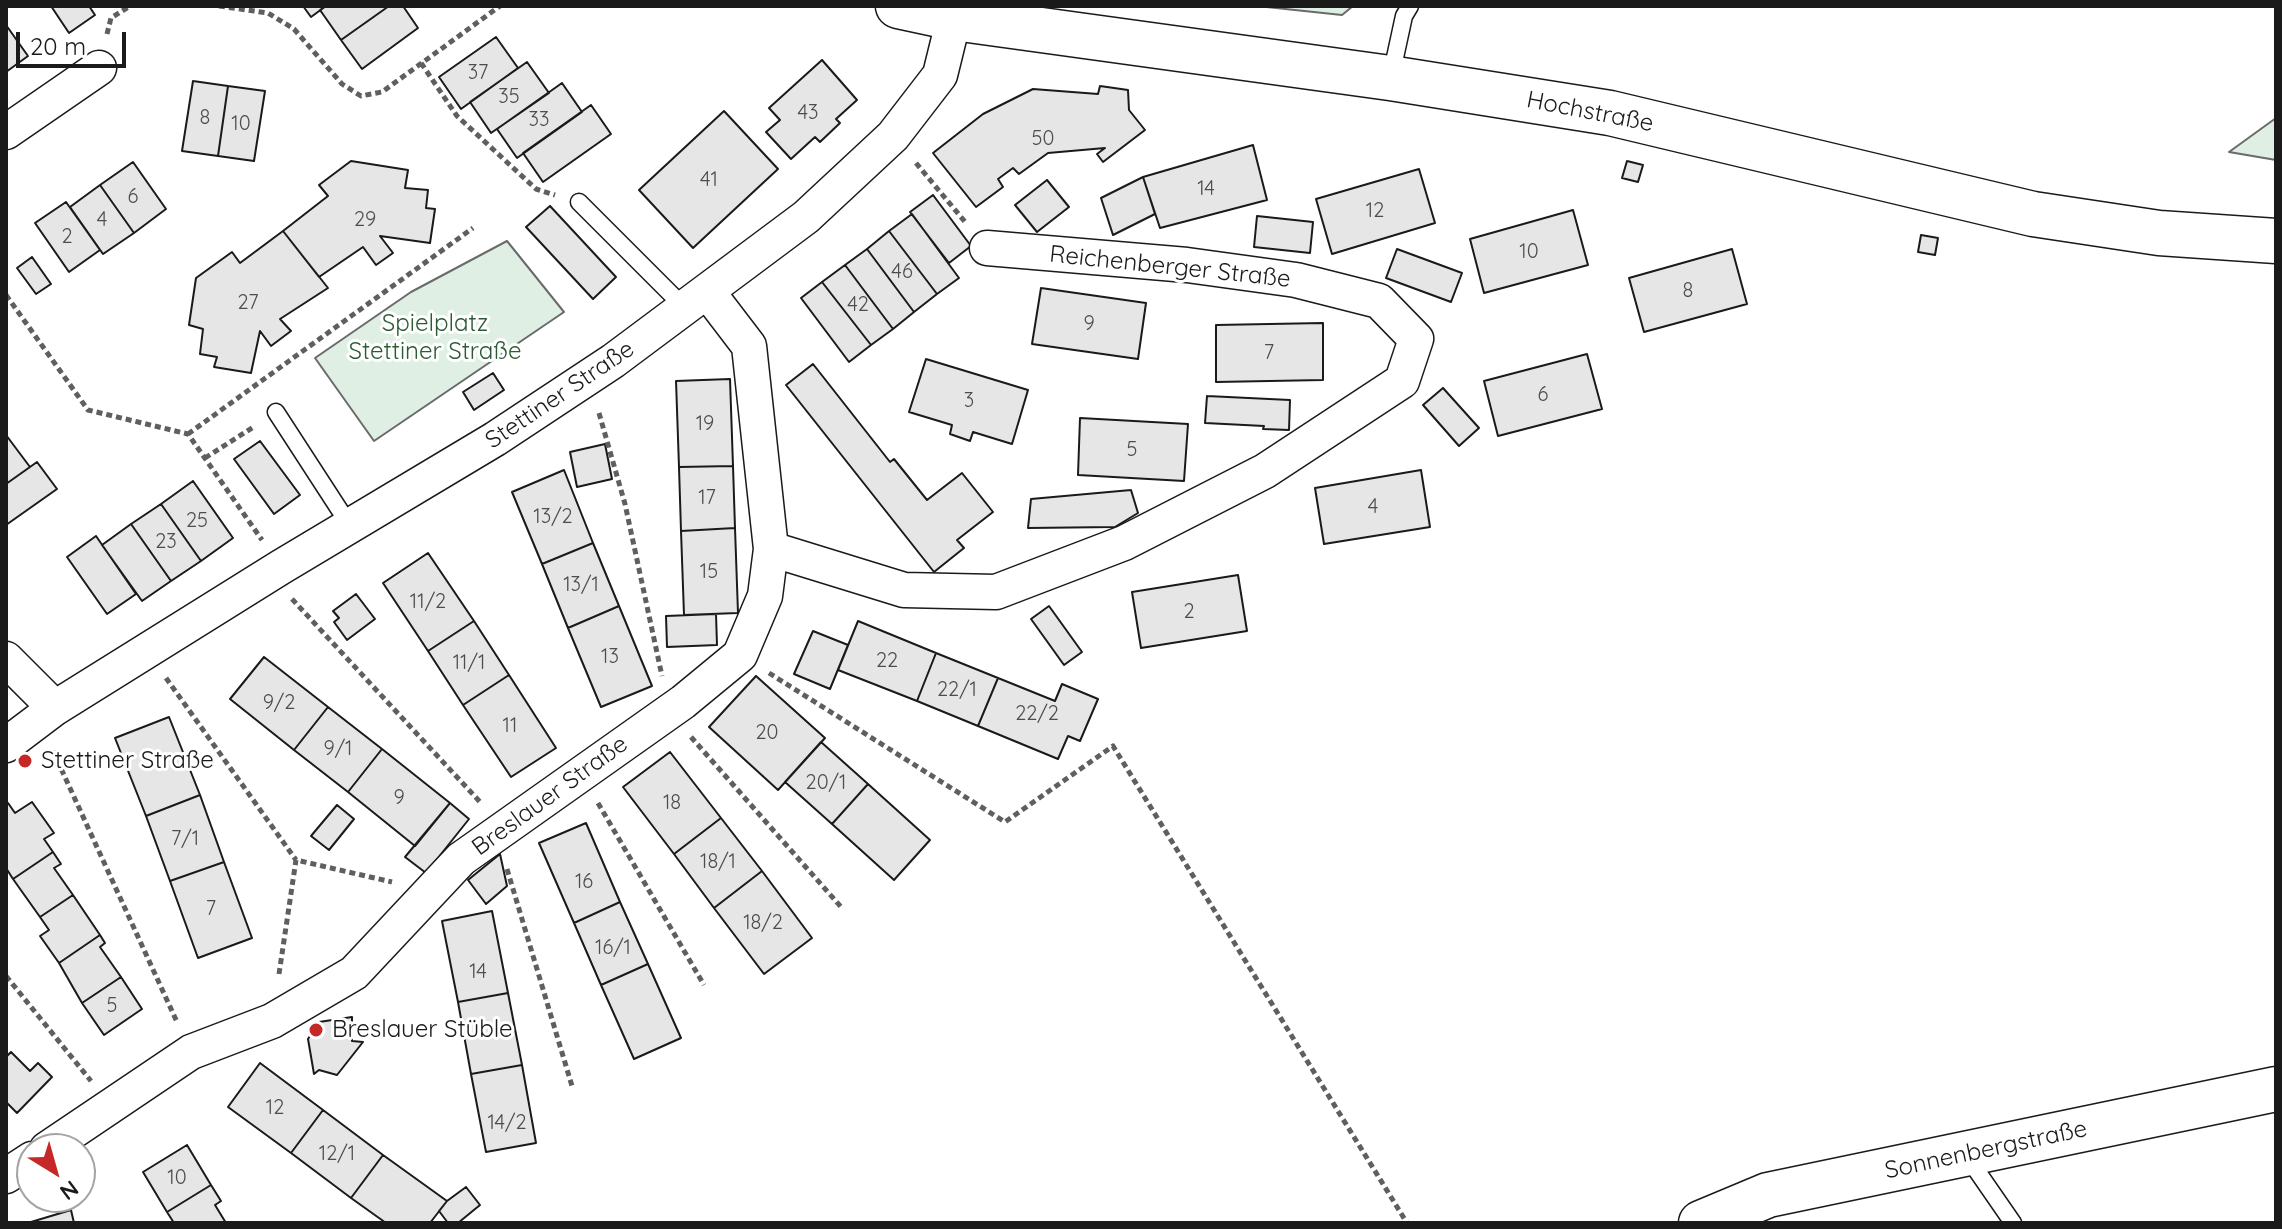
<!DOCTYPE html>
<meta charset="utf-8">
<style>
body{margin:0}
#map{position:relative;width:2282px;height:1229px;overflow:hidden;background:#fff;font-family:Quicksand,sans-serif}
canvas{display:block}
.frame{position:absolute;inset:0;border:8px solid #1a1a1a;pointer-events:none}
.north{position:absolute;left:16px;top:1133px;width:80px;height:80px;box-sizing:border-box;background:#fff;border:2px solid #a3a3a3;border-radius:50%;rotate:143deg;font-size:22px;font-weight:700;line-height:32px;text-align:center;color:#1a1a1a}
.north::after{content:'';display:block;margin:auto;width:28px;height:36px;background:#c62828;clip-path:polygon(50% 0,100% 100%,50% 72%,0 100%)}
.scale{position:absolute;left:16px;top:32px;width:110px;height:36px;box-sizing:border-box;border:4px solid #1a1a1a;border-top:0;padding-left:10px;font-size:24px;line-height:28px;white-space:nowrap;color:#1a1a1a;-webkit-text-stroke:6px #fff;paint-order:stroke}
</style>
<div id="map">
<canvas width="2282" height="1229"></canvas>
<div class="frame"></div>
<div class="north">N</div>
<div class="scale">20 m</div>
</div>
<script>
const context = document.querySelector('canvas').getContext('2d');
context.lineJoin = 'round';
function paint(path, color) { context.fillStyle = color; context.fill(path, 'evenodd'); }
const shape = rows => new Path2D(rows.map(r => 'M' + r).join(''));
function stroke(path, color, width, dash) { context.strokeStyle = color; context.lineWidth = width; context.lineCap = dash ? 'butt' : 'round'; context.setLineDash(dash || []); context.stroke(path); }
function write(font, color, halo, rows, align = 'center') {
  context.font = font + ' Quicksand,sans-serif'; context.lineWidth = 6; context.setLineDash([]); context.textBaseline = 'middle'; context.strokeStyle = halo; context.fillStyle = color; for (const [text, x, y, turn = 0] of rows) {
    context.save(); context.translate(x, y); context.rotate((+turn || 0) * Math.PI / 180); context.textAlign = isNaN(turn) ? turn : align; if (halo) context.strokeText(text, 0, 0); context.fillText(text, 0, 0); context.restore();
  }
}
const green = shape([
 [1257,6,1353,6,1342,15,1257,6],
 [2276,118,2276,160,2229,152,2276,118],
 [507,241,564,312,374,441,315,358,411,292,507,241]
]);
paint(green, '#e0efe3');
stroke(green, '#6a6a6a', 2);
const building = shape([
 [51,6,89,6,95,15,69,33,51,6],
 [303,6,326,6,311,17,303,6],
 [326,6,389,6,341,40,320,10,326,6],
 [389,6,403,6,418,28,362,69,341,40,389,6],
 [6,25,28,56,6,72,6,25],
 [496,37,518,68,461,109,439,77,496,37],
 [822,60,857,100,836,119,840,123,820,142,815,137,791,159,766,132,780,120,769,108,822,60],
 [527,62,549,93,491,133,470,102,527,62],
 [193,81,228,86,218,156,182,151,193,81],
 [562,83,582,112,517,158,497,129,562,83],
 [228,86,265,91,254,161,218,156,228,86],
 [1100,86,1128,90,1129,110,1145,130,1103,162,1097,154,1105,148,1048,153,1019,174,1013,168,998,179,1003,187,976,207,933,153,983,114,1033,89,1098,94,1100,86],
 [591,105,611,134,543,182,523,153,591,105],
 [724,111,778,169,693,248,639,190,724,111],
 [1253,145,1267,200,1160,228,1143,177,1253,145],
 [351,161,408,170,405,188,428,190,426,208,435,209,430,243,380,236,393,253,376,265,363,247,319,277,283,231,328,196,319,185,351,161],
 [1627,161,1643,165,1638,182,1622,178,1627,161],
 [133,162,166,209,134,233,100,185,133,162],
 [1419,169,1435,223,1332,254,1316,199,1419,169],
 [1143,177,1155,214,1113,235,1101,198,1143,177],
 [1047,180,1069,207,1037,232,1015,205,1047,180],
 [100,185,134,233,103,254,70,207,100,185],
 [933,195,971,246,949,263,910,212,933,195],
 [66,202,100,250,69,272,35,223,66,202],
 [550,206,616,277,593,299,526,227,550,206],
 [1573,210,1588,265,1484,293,1470,239,1573,210],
 [912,214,959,278,937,294,889,231,912,214],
 [1257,216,1313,222,1310,253,1254,247,1257,216],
 [283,231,328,288,280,319,291,331,271,346,260,331,251,373,214,367,217,357,200,354,203,329,189,325,196,278,232,252,240,263,283,231],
 [889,231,937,294,914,312,867,249,889,231],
 [1921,235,1938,238,1935,255,1918,252,1921,235],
 [867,249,914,312,893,329,845,265,867,249],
 [1397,249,1462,273,1451,302,1386,278,1397,249],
 [1732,249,1747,304,1644,332,1629,278,1732,249],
 [32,257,51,284,36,294,17,268,32,257],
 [845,265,893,329,871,345,822,282,845,265],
 [822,282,871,345,849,362,801,298,822,282],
 [1041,288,1146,303,1138,359,1032,344,1041,288],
 [1323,323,1323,380,1216,382,1216,325,1323,323],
 [1587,354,1602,409,1498,436,1484,381,1587,354],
 [926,359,1028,390,1012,444,973,432,970,441,950,434,952,425,909,412,926,359],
 [813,364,890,462,894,459,927,500,962,473,993,512,957,540,964,548,934,572,786,385,813,364],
 [493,373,504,390,474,410,463,392,493,373],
 [730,379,733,466,679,467,676,381,730,379],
 [1443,388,1479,428,1459,446,1423,405,1443,388],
 [1207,396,1290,400,1289,430,1263,429,1264,426,1205,423,1207,396],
 [1080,418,1188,424,1184,481,1078,475,1080,418],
 [6,435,30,467,6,484,6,435],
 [260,441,300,495,274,514,234,459,260,441],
 [605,444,612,479,577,487,570,452,605,444],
 [37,462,57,489,6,525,6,484,37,462],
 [733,466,735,528,681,531,679,467,733,466],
 [564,470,593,543,542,564,512,492,564,470],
 [1421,470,1430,527,1324,544,1315,488,1421,470],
 [193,481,233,538,201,561,161,504,193,481],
 [1131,490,1138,513,1115,527,1028,528,1031,499,1131,490],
 [161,504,201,561,171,581,131,524,161,504],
 [131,524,171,581,142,601,102,545,131,524],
 [735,528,738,613,684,615,681,531,735,528],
 [96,536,136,594,107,614,67,557,96,536],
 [593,543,619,606,568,628,542,564,593,543],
 [428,553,474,621,428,651,383,583,428,553],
 [1238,575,1247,631,1141,648,1132,592,1238,575],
 [356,594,375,619,347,640,334,622,339,618,333,611,356,594],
 [619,606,652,686,601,707,568,628,619,606],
 [1049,606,1082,652,1064,665,1031,619,1049,606],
 [716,614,717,645,667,647,666,616,716,614],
 [474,621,509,675,463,705,428,651,474,621],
 [858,621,936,653,917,701,838,670,858,621],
 [813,631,848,645,830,689,794,674,813,631],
 [936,653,998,678,978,726,917,701,936,653],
 [264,657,328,707,294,750,230,699,264,657],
 [509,675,556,748,511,777,463,705,509,675],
 [756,676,825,738,778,790,709,727,756,676],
 [998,678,1055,701,1062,684,1098,699,1080,741,1068,736,1058,759,978,726,998,678],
 [328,707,382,749,348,792,294,750,328,707],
 [169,717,200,795,146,816,115,738,169,717],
 [821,742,868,784,832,824,785,782,821,742],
 [382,749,450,803,415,846,348,792,382,749],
 [670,752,721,818,674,854,623,787,670,752],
 [868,784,930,840,894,880,832,824,868,784],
 [200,795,224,862,170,881,146,816,200,795],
 [32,802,54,833,44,839,53,852,13,879,6,868,6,805,8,803,15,813,32,802],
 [450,803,469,819,426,873,405,857,450,803],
 [337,805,354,819,329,850,311,836,337,805],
 [721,818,762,871,714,908,674,854,721,818],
 [586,823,620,902,574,923,539,843,586,823],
 [53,852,61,864,54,868,73,895,40,917,13,879,53,852],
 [500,854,507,886,486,904,468,880,500,854],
 [224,862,252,938,198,958,170,881,224,862],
 [762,871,812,938,764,974,714,908,762,871],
 [73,895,100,935,59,963,40,936,49,930,40,917,73,895],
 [620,902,648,964,601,985,574,923,620,902],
 [492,911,508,993,458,1002,442,921,492,911],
 [100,935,105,943,100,947,121,977,82,1003,59,963,100,935],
 [648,964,681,1038,634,1059,601,985,648,964],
 [121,977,142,1009,104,1035,82,1003,121,977],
 [508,993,522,1065,471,1074,458,1002,508,993],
 [352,1017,352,1041,363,1042,337,1075,319,1070,314,1074,308,1039,319,1022,352,1017],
 [11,1052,30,1071,38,1063,52,1077,17,1113,6,1102,6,1057,11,1052],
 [260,1063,323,1110,291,1153,228,1107,260,1063],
 [522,1065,536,1143,486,1152,471,1074,522,1065],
 [323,1110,383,1155,351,1198,291,1153,323,1110],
 [187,1145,211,1185,167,1212,143,1172,187,1145],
 [383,1155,447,1201,430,1223,386,1223,351,1198,383,1155],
 [211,1185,221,1201,215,1205,226,1223,174,1223,167,1212,211,1185],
 [466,1187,480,1205,458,1223,448,1223,439,1211,447,1201,466,1187],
 [71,1210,74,1223,31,1223,31,1222,71,1210]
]);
paint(building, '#e6e6e6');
stroke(building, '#1a1a1a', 2);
const lane = shape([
 [1391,76,1404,16,1410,6],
 [579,202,685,308],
 [276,412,350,526],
 [1966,1155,2013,1223]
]);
const street = shape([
 [6,132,99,68],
 [771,549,904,590,996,592,1124,543,1265,471,1402,381,1416,339,1379,301,1296,280,1187,265,987,248],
 [6,659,55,708],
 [6,745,55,708,281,567,495,439,613,361,806,217,893,136,940,75,954,18],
 [47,1149,191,1052,272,1021,354,973,461,859,683,702,740,655,765,596,771,549,749,346,707,291],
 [6,1176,32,1159]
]);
const secondary = shape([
 [898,6,954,18,1390,78,1610,113,2033,214,2159,233,2276,241],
 [1701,1223,1768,1195,2276,1089]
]);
stroke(lane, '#1a1a1a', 19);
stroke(street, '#1a1a1a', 37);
stroke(secondary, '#1a1a1a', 47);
stroke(shape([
 [219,6,268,13,294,29,342,84,361,96,382,92,500,6],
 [107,34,111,18,130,6],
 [421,63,457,116,536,189,555,195],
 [916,163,966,223],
 [6,295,88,410,188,434,262,540],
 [599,413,625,504,662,676],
 [188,434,473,228],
 [205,458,255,426],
 [292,599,481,803],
 [769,673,1005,822,1113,746,1407,1223],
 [166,678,296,860],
 [691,737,841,907],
 [53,751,177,1022],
 [598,803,704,985],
 [507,869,572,1086],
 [279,974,296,860,392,882],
 [6,976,91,1081]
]), '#5f5f5f', 5, [6, 4]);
stroke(lane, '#fff', 16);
stroke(street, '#fff', 34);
stroke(secondary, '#fff', 44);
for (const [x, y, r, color] of [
 [25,761,8,"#c62828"],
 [316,1030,8,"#c62828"]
]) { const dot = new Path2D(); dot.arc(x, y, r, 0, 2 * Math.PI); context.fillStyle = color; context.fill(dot); stroke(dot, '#fff', 3); }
write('20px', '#4d4d4d', null, [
 ["37",478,73],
 ["35",509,97],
 ["43",808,113],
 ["8",205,118],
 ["33",539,120],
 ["10",241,124],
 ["50",1043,139],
 ["41",709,180],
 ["14",1206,189],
 ["6",133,197],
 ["12",1375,211],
 ["4",102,220],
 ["29",365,220],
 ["2",67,237],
 ["10",1529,252],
 ["46",902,272],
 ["8",1688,291],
 ["27",248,303],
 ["42",858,305],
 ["9",1089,324],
 ["7",1269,353],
 ["6",1543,395],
 ["3",969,401],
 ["19",705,424],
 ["5",1132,450],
 ["17",707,498],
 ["4",1373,507],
 ["13/2",553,517],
 ["25",197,521],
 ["23",166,542],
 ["15",709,572],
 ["13/1",581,585],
 ["11/2",428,602],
 ["2",1189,612],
 ["13",610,657],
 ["22",887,661],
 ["11/1",469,663],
 ["22/1",957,690],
 ["9/2",279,703],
 ["22/2",1037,714],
 ["11",510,726],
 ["20",767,733],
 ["9/1",338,749],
 ["20/1",826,783],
 ["9",399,798],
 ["18",672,803],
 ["7/1",185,839],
 ["18/1",718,862],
 ["16",584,882],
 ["7",211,909],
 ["18/2",763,923],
 ["16/1",613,948],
 ["14",478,972],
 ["5",112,1006],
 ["12",275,1108],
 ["14/2",507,1123],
 ["12/1",337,1154],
 ["10",177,1178]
]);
write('24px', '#1a1a1a', '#fff', [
 ["Hochstraße",1590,112,11],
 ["Reichenberger Straße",1170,267,6],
 ["Stettiner Straße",560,395,-34],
 ["Breslauer Straße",550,796,-36],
 ["Sonnenbergstraße",1986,1150,-12]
]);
write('24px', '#2b5a34', '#fff', [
 ["Spielplatz",435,324],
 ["Stettiner Straße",435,352]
]);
write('24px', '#1a1a1a', '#fff', [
 ["Stettiner Straße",41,761],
 ["Breslauer Stüble",332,1030]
], 'left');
</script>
